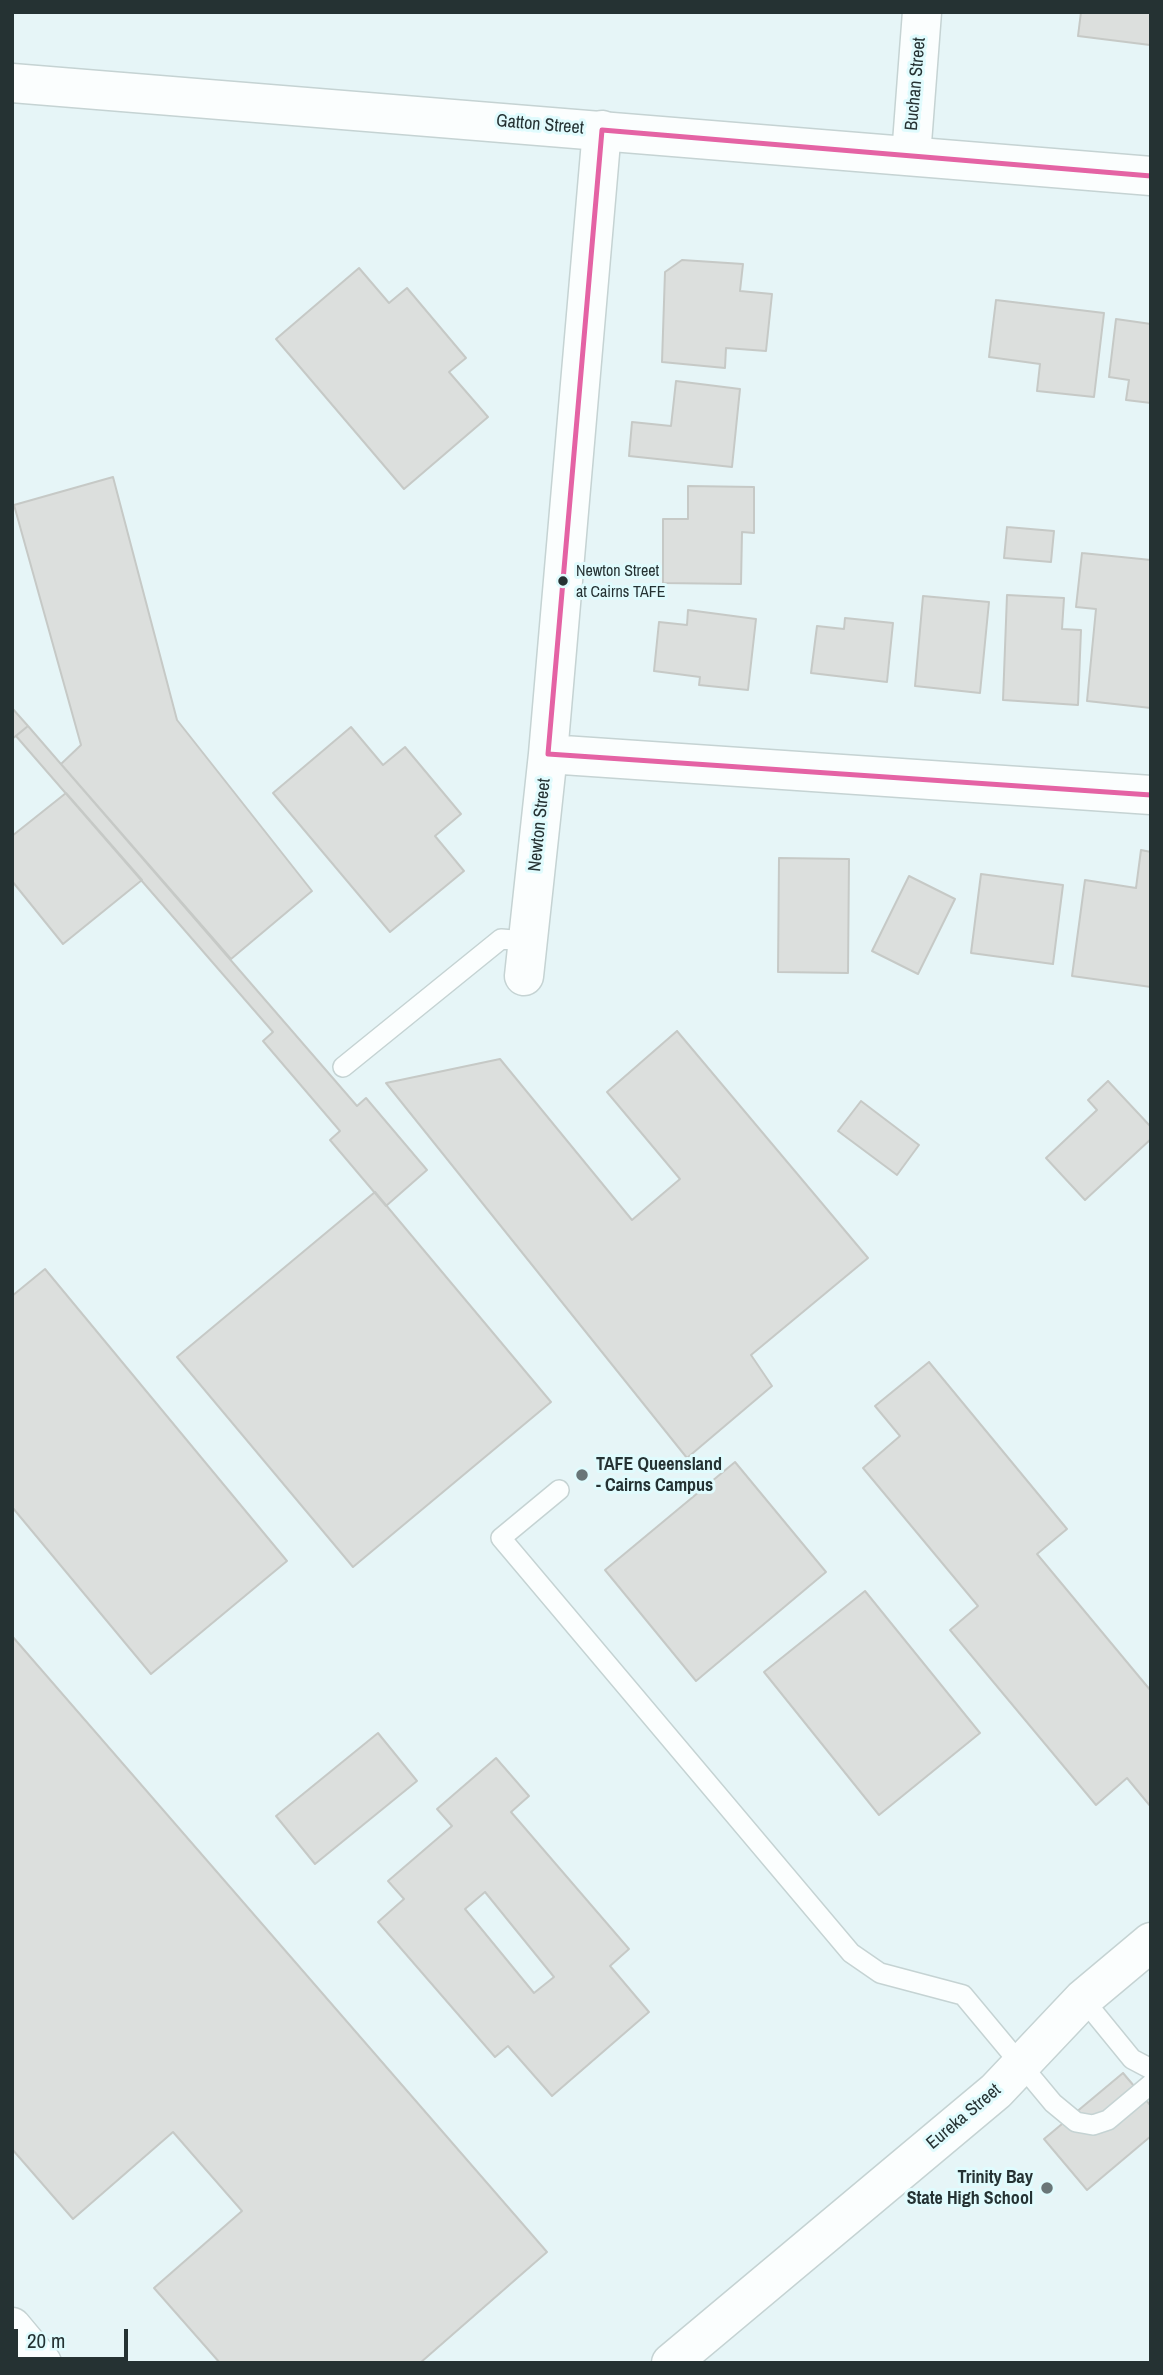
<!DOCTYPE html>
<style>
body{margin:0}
#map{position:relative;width:1163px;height:2375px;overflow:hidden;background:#e6f5f7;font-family:"Archivo Narrow",sans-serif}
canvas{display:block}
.frame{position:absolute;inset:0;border:14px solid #253233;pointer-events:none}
.scale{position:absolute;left:14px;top:2329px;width:114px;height:32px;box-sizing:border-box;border:4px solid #253233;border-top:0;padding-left:9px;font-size:21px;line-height:24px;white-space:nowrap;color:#253233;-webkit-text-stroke:5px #e0fbfd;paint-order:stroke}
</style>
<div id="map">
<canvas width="1163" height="2375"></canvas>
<div class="frame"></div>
<div class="scale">20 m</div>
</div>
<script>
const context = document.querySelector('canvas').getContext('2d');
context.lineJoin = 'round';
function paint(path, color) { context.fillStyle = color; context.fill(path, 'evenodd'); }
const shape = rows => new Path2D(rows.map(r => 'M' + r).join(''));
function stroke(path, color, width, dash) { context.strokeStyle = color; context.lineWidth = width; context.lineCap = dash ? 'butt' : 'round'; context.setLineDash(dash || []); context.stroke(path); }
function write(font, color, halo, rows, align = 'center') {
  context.font = font + ' "Archivo Narrow",sans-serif'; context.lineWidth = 6; context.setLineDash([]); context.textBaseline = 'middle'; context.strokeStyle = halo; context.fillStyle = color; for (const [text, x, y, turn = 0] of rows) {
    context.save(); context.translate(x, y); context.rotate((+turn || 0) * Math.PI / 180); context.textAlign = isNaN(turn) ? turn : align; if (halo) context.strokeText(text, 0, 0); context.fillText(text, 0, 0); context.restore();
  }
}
const building = shape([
 [1081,12,1151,12,1150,45,1078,36,1081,12],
 [682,260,743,264,740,291,772,294,766,351,726,348,725,368,662,362,665,272,682,260],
 [359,268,389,303,407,288,466,358,449,372,488,417,404,489,276,339,359,268],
 [996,300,1104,313,1094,397,1037,391,1040,364,989,357,996,300],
 [1116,319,1151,324,1151,403,1126,400,1129,380,1109,377,1116,319],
 [676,381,740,389,732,467,629,456,632,422,671,426,676,381],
 [113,477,177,720,312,891,231,959,61,764,81,745,14,505,113,477],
 [688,486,754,487,754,533,742,532,741,584,663,583,663,519,688,519,688,486],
 [1007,527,1054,531,1051,562,1004,558,1007,527],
 [1082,553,1151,560,1151,708,1087,701,1096,609,1076,607,1082,553],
 [1007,595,1064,598,1062,629,1081,630,1078,705,1003,700,1007,595],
 [923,596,989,602,980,693,915,686,923,596],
 [688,610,756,619,748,690,699,685,700,677,654,671,659,622,687,625,688,610],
 [845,618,893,623,887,682,811,673,817,626,844,629,845,618],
 [12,708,28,726,12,739,12,708],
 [28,726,357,1106,366,1098,427,1170,386,1206,330,1140,340,1131,263,1041,273,1032,16,736,28,726],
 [351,727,383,765,405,747,461,814,435,836,464,871,390,932,273,793,351,727],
 [66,793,142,880,63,944,12,881,12,836,66,793],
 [1141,850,1151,852,1151,987,1072,976,1085,880,1136,888,1141,850],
 [779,858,849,859,848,973,778,972,779,858],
 [981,874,1063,885,1053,964,971,953,981,874],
 [909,876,955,899,918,974,872,951,909,876],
 [677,1031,868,1258,751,1355,772,1386,687,1458,386,1083,500,1059,632,1220,680,1179,607,1092,677,1031],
 [1108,1081,1151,1127,1151,1139,1085,1200,1046,1158,1097,1110,1088,1100,1108,1081],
 [861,1101,919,1145,897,1175,838,1131,861,1101],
 [375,1192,551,1402,353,1567,177,1357,375,1192],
 [45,1269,287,1561,151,1674,12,1507,12,1296,45,1269],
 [929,1362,1067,1529,1037,1554,1151,1691,1151,1807,1127,1778,1096,1805,950,1630,978,1606,863,1468,900,1436,875,1406,929,1362],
 [735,1462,826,1572,696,1681,605,1570,735,1462],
 [865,1591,980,1733,879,1815,764,1672,865,1591],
 [12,1636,547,2252,420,2363,220,2363,154,2288,242,2211,173,2132,73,2219,12,2149,12,1636],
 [378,1733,417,1781,315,1864,276,1816,378,1733],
 [496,1758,529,1796,511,1812,629,1949,610,1966,649,2012,552,2096,508,2046,495,2057,378,1922,404,1899,388,1881,452,1826,437,1809,496,1758],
 [485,1892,554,1977,534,1993,465,1909,485,1892],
 [1123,2073,1151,2106,1151,2136,1087,2190,1044,2139,1123,2073]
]);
paint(building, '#dcdfdd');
stroke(building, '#c6c9c6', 2);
const service = shape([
 [343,1067,501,939,527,941],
 [559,1490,501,1538,851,1953,880,1973,963,1995,1053,2103,1076,2122,1093,2125,1108,2120,1151,2084],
 [1083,1999,1132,2059,1151,2069]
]);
const minor = shape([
 [911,156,922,12],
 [548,754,1151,795],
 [524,976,548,754,602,130],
 [671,2363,996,2091,1083,1999,1151,1942]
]);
const tertiary = shape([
 [12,83,1151,176],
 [12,2327,42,2363]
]);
stroke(service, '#c5d3d3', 22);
stroke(minor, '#c5d3d3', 41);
stroke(tertiary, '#c5d3d3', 41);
stroke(service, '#fbfefe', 19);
stroke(minor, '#fbfefe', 38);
stroke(tertiary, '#fbfefe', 38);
stroke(shape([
 [1151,176,602,130,548,754,1151,795]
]), '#e463a4', 5);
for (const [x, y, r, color] of [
 [563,581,6,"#253233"],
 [582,1475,7,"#697678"],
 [1047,2188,7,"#697678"]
]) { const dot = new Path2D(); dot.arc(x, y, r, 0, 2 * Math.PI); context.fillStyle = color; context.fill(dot); stroke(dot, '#e0fbfd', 2.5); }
write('16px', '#253233', '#e0fbfd', [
 ["Newton Street",576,572],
 ["at Cairns TAFE",576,593]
], 'left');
write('18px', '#253233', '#e0fbfd', [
 ["Buchan Street",916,84,-85],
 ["Gatton Street",540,125,5],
 ["Newton Street",540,825,-84],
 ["Eureka Street",964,2117,-40]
]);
write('bold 18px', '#253233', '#e0fbfd', [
 ["TAFE Queensland",596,1465],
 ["- Cairns Campus",596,1486],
 ["Trinity Bay",1033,2178,"right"],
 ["State High School",1033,2199,"right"]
], 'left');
</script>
